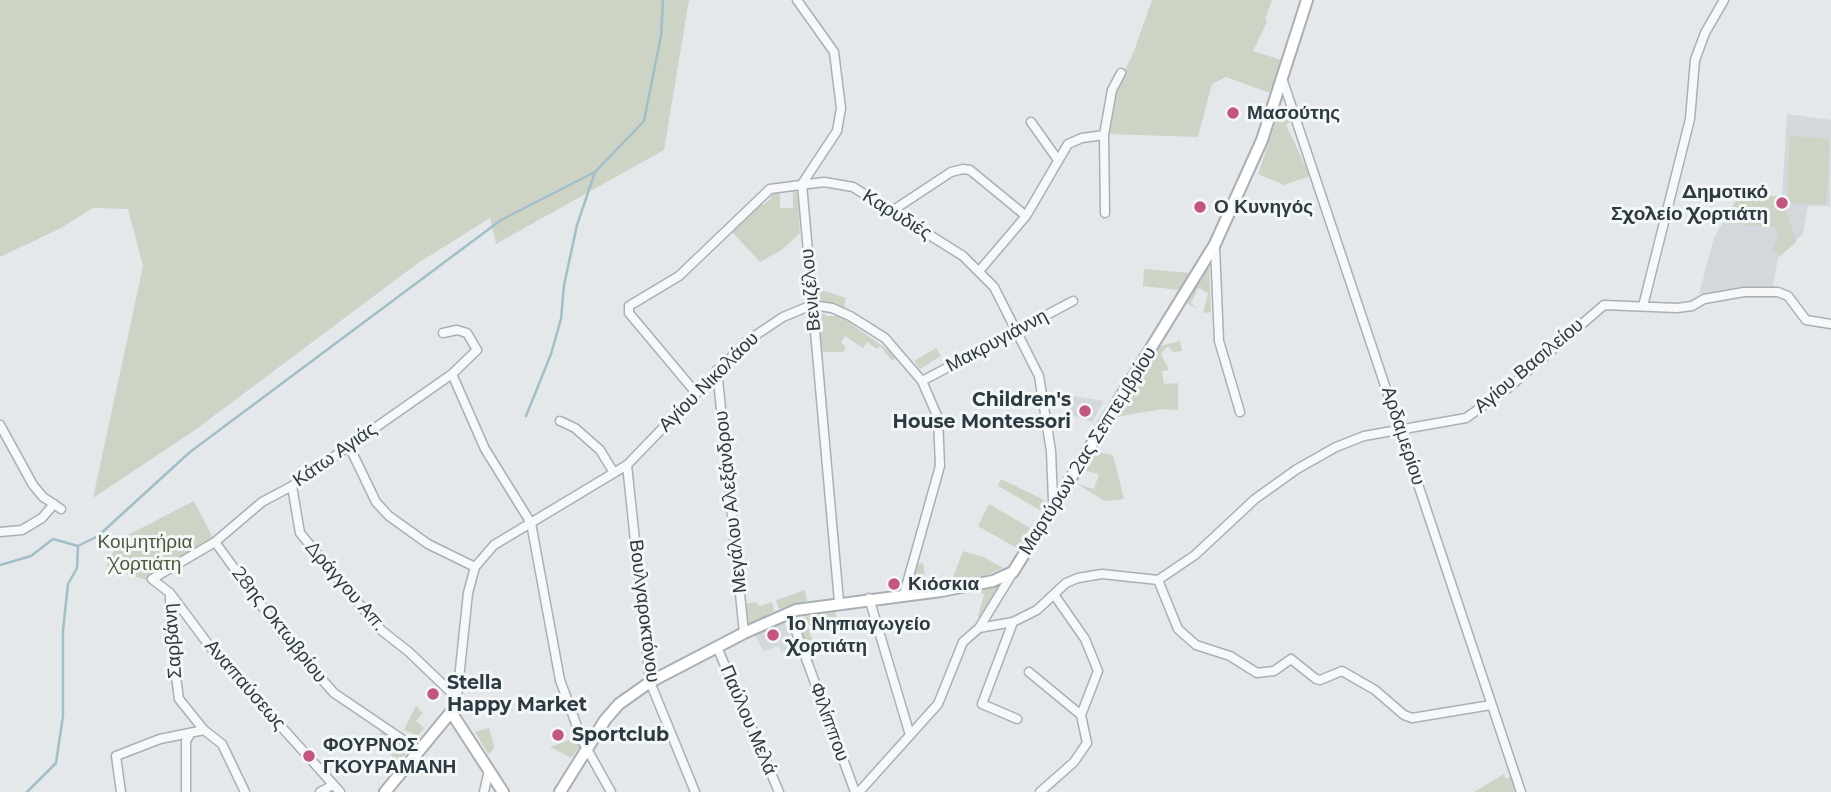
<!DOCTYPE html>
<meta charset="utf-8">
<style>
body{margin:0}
canvas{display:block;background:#e4e8eb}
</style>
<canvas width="1831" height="792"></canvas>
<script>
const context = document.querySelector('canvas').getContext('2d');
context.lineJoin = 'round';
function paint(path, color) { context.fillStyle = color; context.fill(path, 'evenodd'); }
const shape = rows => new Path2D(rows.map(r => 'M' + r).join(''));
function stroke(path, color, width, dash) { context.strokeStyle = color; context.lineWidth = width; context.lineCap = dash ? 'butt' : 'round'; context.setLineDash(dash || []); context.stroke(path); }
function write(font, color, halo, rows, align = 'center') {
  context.font = font + ' Montserrat,sans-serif'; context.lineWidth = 6; context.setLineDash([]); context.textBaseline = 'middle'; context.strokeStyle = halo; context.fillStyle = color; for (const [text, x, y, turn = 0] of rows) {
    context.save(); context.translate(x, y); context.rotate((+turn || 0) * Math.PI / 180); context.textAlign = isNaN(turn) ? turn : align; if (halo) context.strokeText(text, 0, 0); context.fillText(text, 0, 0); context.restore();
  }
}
paint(shape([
 [1787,114,1831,120,1830,206,1808,206,1803,234,1778,258,1773,288,1740,287,1699,294,1714,238,1741,192,1782,197],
 [1074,396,1104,401,1092,422,1070,415],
 [784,622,795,647,781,652,779,646,763,651,755,634]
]), '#d2d8dc');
paint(shape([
 [0,0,689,0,664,150,496,244,490,218,418,263,195,430,93,498,143,266,128,209,93,208,61,228,0,257],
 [1152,0,1272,0,1265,19,1267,22,1253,51,1281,60,1262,126,1259,126,1270,93,1226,77,1212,84,1198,137,1109,134,1114,94,1134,51],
 [1286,108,1292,120,1286,125,1310,176,1284,185,1258,174,1280,109],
 [1790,136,1830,139,1826,204,1787,203],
 [780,191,780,208,793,208,793,191,797,192,800,233,783,249,760,262,732,232,759,201,763,205,772,198,769,193],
 [1741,192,1782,197,1796,242,1780,256,1773,249,1779,233,1774,227,1741,225,1726,217],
 [1209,265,1211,312,1203,313,1208,293,1198,288,1191,303,1199,310,1187,303],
 [1144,269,1191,273,1180,290,1143,286],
 [821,290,846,298,844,308,822,302,817,294],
 [824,313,826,316,840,316,898,357,892,361,880,346,877,349,867,342,863,348,845,336,841,343,846,347,843,352,819,352,815,317],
 [1180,341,1182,351,1173,352,1168,346,1161,354,1169,370,1162,371,1164,384,1178,383,1178,410,1163,409,1115,417,1160,346],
 [936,348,941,356,920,369,914,361],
 [1092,451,1113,455,1124,499,1105,501,1077,484,1094,489,1099,474,1082,470],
 [1001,479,1046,501,1040,510,998,486],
 [194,501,213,538,146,580,106,566,120,539],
 [989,504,1030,528,1017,548,978,526],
 [963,551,984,557,1003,568,987,575,951,583],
 [923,563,926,587,912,589,917,564],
 [999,586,981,619,978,616,984,595,976,589],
 [805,590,807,601,779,609,776,600],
 [756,602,760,606,772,602,774,611,748,625,743,604],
 [835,611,839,628,837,630,834,619,808,626,812,640,803,644,794,619],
 [416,706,423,713,416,721,424,728,418,736,404,730],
 [574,721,582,744,571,758,550,747,575,738,570,722],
 [384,728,412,747,399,762,375,742],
 [489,728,494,745,493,750,488,754,475,732],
 [1504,774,1506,779,1512,776,1518,792,1474,792]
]), '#cdd4c6');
stroke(shape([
 [526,416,551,354,561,319,564,285,577,225,595,172,644,121,661,36,663,0],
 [0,565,31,556,53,539,78,546],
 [27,792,56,763,63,716,63,630,68,584,77,568,78,546,98,536,190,452,501,220,595,172]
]), '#a2bec7', 2.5);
const street = shape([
 [797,0,834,52,841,108,837,131,802,184,839,602],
 [1283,81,1521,792],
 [1031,122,1058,160],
 [892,211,951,172,963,169,970,170,1026,216],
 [1105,213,1104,135,1112,90,1121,73],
 [1215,247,1219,341,1240,412],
 [980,270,1026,216,1068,144,1082,138,1104,135],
 [1643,306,1690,119,1695,60,1705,33,1724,0],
 [717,370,744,633],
 [452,374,485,449,531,523,560,680,582,740,611,792],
 [922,381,1073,301],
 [696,393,629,313,629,306,679,276,770,189,824,182,853,187,963,256,994,287,1039,376,1051,451,1053,501],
 [560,421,575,428,600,450,614,473],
 [0,425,33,485,43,497,61,509],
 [349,446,376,502,389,516,428,544,475,567],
 [627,465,650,682,695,792],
 [292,486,300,533,381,630,409,652,457,698],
 [0,532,22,530,42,518,54,504],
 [215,542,286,639,334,693,418,750],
 [1158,580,1178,629,1196,645,1230,656,1257,673,1274,671,1291,659,1316,679,1320,680,1342,671,1375,690,1404,715,1412,718,1491,705],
 [170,593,170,632,179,699,204,730,222,744,245,792],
 [869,598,910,735],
 [789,612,855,792],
 [1013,622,982,704,1017,719],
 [979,628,1013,622,1037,610,1066,583,1078,578,1102,574,1158,580,1195,555,1255,499,1297,469,1336,447,1364,436,1466,418,1508,388,1604,305,1677,308,1692,306,1704,299,1744,292,1778,292,1788,296,1806,320,1831,324],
 [717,647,779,792],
 [1029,672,1081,715],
 [451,712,457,698,468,593,475,567,494,545,627,465,747,341,783,317,812,305,832,308,850,316,885,338,922,381,938,418,940,466,904,594],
 [121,792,116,756,160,739,204,730],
 [186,792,186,741,189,736],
 [320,792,333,785],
 [340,792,214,652,170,593,152,579,215,542,262,502,292,486,452,374,477,350,467,333,457,330,443,333],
 [484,792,489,770],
 [859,792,938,704,963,642,979,628,1012,574],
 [1040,792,1074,762,1087,743,1081,715,1098,671,1085,639,1055,596]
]);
const secondary = shape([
 [385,792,451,712,503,792],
 [560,792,605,720,619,704,650,682,744,633,796,610,941,591,993,581,1013,572,1215,244,1262,140,1307,0]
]);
stroke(street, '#a9b0b5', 11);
stroke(secondary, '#a9b0b5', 14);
stroke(street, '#f6f8f9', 8);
stroke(secondary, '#fff', 10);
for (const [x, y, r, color] of [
 [1233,113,7,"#c45482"],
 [1782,203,7,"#c45482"],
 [1200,207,7,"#c45482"],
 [1085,411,7,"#c45482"],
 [894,584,7,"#c45482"],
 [773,635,7,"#c45482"],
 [433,694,7,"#c45482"],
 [558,735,7,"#c45482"],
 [309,756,7,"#c45482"]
]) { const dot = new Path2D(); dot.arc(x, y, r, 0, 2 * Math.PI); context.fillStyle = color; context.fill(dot); stroke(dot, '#f4f7f8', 2.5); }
write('bold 19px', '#2d3a42', '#f4f7f8', [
 ["Μασούτης",1247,113],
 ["Δημοτικό",1768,192,"right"],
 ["Σχολείο Χορτιάτη",1768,214,"right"],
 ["Ο Κυνηγός",1214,207],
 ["Children's",1071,400,"right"],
 ["House Montessori",1071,422,"right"],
 ["Κιόσκια",908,584],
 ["1ο Νηπιαγωγείο",787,624],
 ["Χορτιάτη",787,646],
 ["Stella",447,683],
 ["Happy Market",447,705],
 ["Sportclub",572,735],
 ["ΦΟΥΡΝΟΣ",323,745],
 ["ΓΚΟΥΡΑΜΑΝΗ",323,767]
], 'left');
write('19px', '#2d3a42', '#f4f7f8', [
 ["Καρυδιές",897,215,32],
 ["Βενιζέλου",811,290,-95],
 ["Μακρυγιάννη",997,341,-28],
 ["Αγίου Βασιλείου",1529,366,-40],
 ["Αγίου Νικολάου",709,382,-45],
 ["Αρδαμερίου",1403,436,72],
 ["Μαρτύρων 2ας Σεπτεμβρίου",1088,451,-58],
 ["Κάτω Αγιάς",335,455,-35],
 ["Μεγάλου Αλεξάνδρου",731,502,-96],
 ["Δράγγου Απ.",345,586,49],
 ["Βουλγαροκτόνου",644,611,83],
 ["28ης Οκτωβρίου",279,625,52],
 ["Σαρβάνη",173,641,-94],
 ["Αναπαύσεως",245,685,49],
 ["Παύλου Μελά",748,720,67],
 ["Φιλίππου",829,722,70]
]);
write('19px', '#4a5c3b', '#f4f7f8', [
 ["Κοιμητήρια",145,542],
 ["Χορτιάτη",145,564]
]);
</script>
